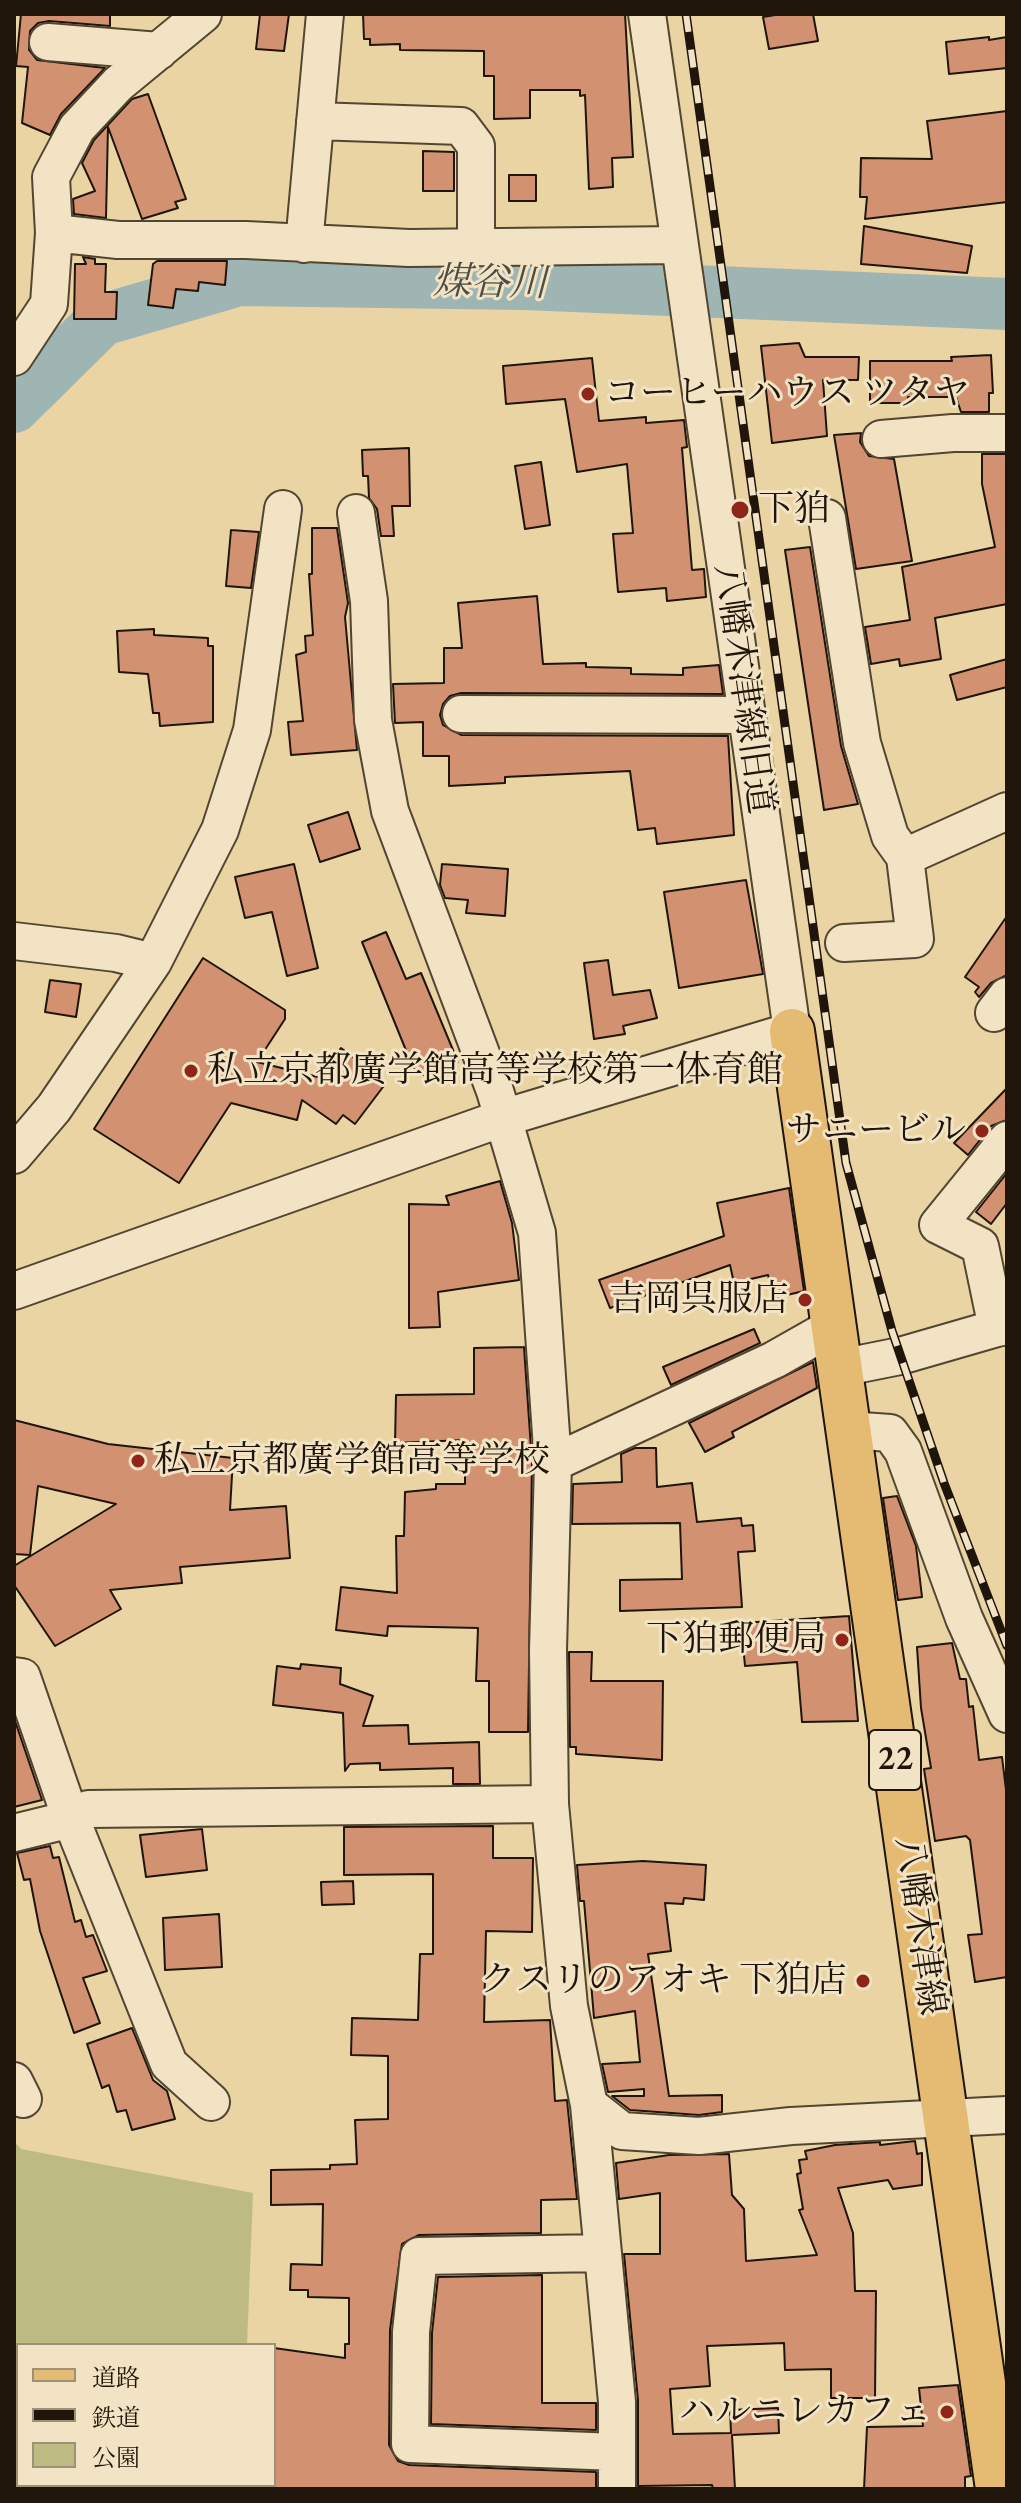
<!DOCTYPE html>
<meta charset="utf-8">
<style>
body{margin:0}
#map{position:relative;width:1021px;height:2503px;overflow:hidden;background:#ead4a3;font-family:"EB Garamond","Noto Serif JP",serif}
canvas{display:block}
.frame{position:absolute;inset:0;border:16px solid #1f150b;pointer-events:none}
.legend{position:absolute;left:16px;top:2343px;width:260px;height:144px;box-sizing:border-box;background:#f1e3c3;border:2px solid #9d9179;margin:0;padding:10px 14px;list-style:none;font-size:24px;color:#1f150b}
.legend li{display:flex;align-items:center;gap:16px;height:40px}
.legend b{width:40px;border:2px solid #9d9179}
</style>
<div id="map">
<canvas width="1021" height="2503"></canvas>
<div class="frame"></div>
<ul class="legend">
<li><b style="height:10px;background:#e5ba72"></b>道路</li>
<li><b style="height:10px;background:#1f150b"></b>鉄道</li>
<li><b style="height:22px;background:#bdbb81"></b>公園</li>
</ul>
</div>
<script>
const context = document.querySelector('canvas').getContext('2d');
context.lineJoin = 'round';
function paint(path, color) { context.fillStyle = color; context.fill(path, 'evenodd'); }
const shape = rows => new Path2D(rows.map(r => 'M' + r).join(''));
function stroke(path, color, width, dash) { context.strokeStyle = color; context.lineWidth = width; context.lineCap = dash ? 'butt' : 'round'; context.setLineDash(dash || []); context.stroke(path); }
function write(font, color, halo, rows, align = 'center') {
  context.font = font + ' "EB Garamond","Noto Serif JP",serif'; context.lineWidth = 6; context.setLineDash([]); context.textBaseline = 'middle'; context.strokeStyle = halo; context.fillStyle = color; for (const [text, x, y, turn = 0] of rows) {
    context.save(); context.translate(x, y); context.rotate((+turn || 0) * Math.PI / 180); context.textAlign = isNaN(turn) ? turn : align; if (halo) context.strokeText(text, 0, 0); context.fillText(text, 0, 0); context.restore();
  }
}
paint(shape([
 [14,2141,21,2149,253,2193,247,2345,18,2345,18,2485,242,2485,242,2489,14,2489]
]), '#bdbb81');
stroke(shape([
 [14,407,102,320,239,280,525,284,1007,304]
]), '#9fb5b3', 52);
const building = shape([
 [21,14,110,14,110,26,49,21,38,23,30,31,29,50,37,60,105,68,61,114,50,135,22,123,28,67,16,66,21,14],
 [260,14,289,14,284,51,256,49,260,14],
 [363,14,625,14,633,157,612,158,613,187,589,189,585,95,580,96,580,90,530,90,530,118,494,119,494,76,484,76,484,51,400,50,400,44,370,45,370,39,364,39,363,14],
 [781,14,813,14,818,41,769,49,763,17,781,14],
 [989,37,989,40,1007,37,1007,68,949,74,946,42,989,37],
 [148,94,186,199,175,202,178,208,142,219,108,127,106,218,74,214,73,199,95,191,82,163,94,140,132,99,148,94],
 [1007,111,1007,202,865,219,867,197,860,197,861,158,932,159,927,121,1007,111],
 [423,151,454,152,454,191,423,191,423,151],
 [509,175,536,175,536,201,509,201,509,175],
 [864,226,972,246,967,273,861,264,864,226],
 [83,257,95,259,95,264,106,264,105,292,117,292,116,319,74,319,75,264,86,264,83,257],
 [157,261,227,261,225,285,199,282,198,291,176,289,173,308,148,305,153,264,157,261],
 [799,343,805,357,859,357,858,380,823,380,827,436,772,443,761,346,799,343],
 [991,355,993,393,989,393,989,412,961,412,956,397,908,397,908,403,870,403,870,361,952,361,951,357,991,355],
 [592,358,599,421,646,417,646,423,684,420,687,447,682,448,692,570,704,569,706,597,667,601,666,588,618,592,613,534,633,533,627,464,577,472,565,399,506,404,503,366,592,358],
 [861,433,860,442,869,456,894,459,912,561,856,569,834,435,861,433],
 [409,448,410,506,392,506,394,536,381,536,377,509,369,498,368,476,363,476,362,450,409,448],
 [982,454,1007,454,1007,604,935,618,941,659,900,666,899,659,871,664,865,627,910,620,902,567,995,547,982,484,982,454],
 [541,462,550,525,525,529,515,466,541,462],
 [312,528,337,528,348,603,345,617,357,750,291,755,288,722,303,721,296,655,306,652,305,636,313,635,309,574,312,574,312,528],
 [231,530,259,532,251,588,226,586,231,530],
 [810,547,841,746,858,804,824,810,785,550,810,547],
 [537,596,543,664,586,663,586,667,631,668,631,674,683,675,683,668,719,665,723,694,461,693,450,696,443,704,440,715,443,725,461,735,728,736,734,835,657,844,655,828,638,830,630,771,505,777,505,783,449,786,449,756,423,756,423,722,395,723,393,684,444,683,444,648,462,648,458,603,537,596],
 [154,629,154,635,208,638,208,646,213,646,213,722,160,726,159,713,153,713,148,674,119,672,117,631,154,629],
 [1007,659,1007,687,957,700,950,675,1007,659],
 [348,812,360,849,320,862,308,825,348,812],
 [294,864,318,968,287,976,272,912,245,918,235,877,294,864],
 [442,864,508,869,505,916,466,913,468,900,445,898,440,885,442,864],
 [746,880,763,974,679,988,664,892,746,880],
 [1007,916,1007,975,991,983,979,997,975,992,979,987,965,977,1007,916],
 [386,932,406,979,421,973,458,1062,426,1075,416,1075,362,942,386,932],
 [203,958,285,1010,285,1019,257,1062,318,1077,341,1048,386,1083,355,1124,343,1115,336,1124,302,1100,297,1120,231,1103,179,1183,94,1129,203,958],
 [608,960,613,995,650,990,657,1018,623,1026,625,1034,594,1039,584,963,608,960],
 [50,980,81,984,76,1017,45,1012,50,980],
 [1007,1088,1007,1120,991,1126,968,1155,954,1143,1007,1088],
 [1007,1173,1007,1203,991,1224,976,1212,1007,1173],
 [500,1181,512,1223,519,1280,438,1292,440,1327,409,1328,409,1204,449,1205,446,1196,500,1181],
 [789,1188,804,1291,774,1298,768,1275,734,1283,730,1265,610,1308,599,1280,724,1236,717,1203,789,1188],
 [754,1329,760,1343,671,1385,663,1367,754,1329],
 [524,1347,532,1463,528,1732,489,1732,489,1681,476,1681,478,1628,388,1626,387,1636,336,1630,341,1587,397,1593,396,1536,404,1536,405,1492,436,1489,436,1484,465,1484,465,1440,395,1443,396,1395,474,1394,474,1348,524,1347],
 [813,1362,817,1388,732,1432,734,1437,705,1452,689,1423,813,1362],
 [14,1420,108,1444,233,1458,230,1510,286,1506,290,1558,180,1567,182,1583,110,1590,121,1609,55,1646,14,1585,14,1566,116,1504,38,1486,30,1555,14,1554,14,1420],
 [635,1448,656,1448,657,1487,692,1483,697,1522,741,1518,742,1526,753,1525,755,1551,738,1552,742,1607,620,1611,620,1580,682,1579,680,1523,572,1524,573,1484,622,1482,621,1454,635,1448],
 [897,1496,916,1546,922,1597,898,1600,883,1498,897,1496],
 [849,1616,858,1721,802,1722,797,1662,745,1666,741,1623,849,1616],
 [952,1643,960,1679,966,1679,969,1707,973,1706,979,1760,1002,1757,1007,1798,1007,1977,975,1982,968,1935,982,1934,970,1840,966,1836,935,1841,924,1769,931,1768,921,1708,917,1647,952,1643],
 [569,1652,592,1652,591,1681,663,1681,662,1760,576,1754,576,1747,570,1747,569,1652],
 [301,1664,341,1668,340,1684,373,1696,363,1726,408,1725,409,1744,479,1742,480,1784,453,1784,453,1768,380,1770,380,1763,350,1764,345,1771,343,1713,273,1705,277,1666,300,1669,301,1664],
 [14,1718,42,1800,14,1807,14,1718],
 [493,1826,493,1858,533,1858,532,1932,486,1931,484,2022,550,2020,555,2101,567,2100,577,2199,541,2200,541,2233,419,2235,402,2244,390,2330,389,2445,398,2461,409,2465,596,2472,596,2489,274,2489,274,2348,345,2358,345,2344,349,2344,349,2298,308,2297,308,2290,290,2290,291,2264,322,2265,323,2204,271,2205,271,2170,330,2169,330,2165,357,2164,355,2120,388,2119,388,2056,351,2055,352,2018,418,2020,420,1954,433,1954,433,1874,344,1875,344,1827,493,1826],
 [202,1829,207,1870,146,1877,140,1835,202,1829],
 [50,1846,53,1858,59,1857,75,1922,81,1920,86,1937,93,1935,107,1971,83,1978,100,2023,74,2033,40,1931,30,1879,24,1880,17,1853,50,1846],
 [643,1861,706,1865,704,1900,684,1898,683,1904,665,1903,671,1951,648,1954,669,2096,722,2095,722,2112,699,2115,630,2110,612,2096,644,2096,644,2089,608,2092,602,2064,640,2062,635,2011,594,2018,584,1901,580,1901,577,1865,643,1861],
 [353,1881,354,1904,322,1905,321,1882,353,1881],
 [219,1914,222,1967,165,1970,163,1918,219,1914],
 [132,2028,153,2080,167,2091,175,2119,132,2130,126,2110,117,2112,109,2085,102,2088,87,2044,132,2028],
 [915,2141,917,2154,922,2153,922,2185,893,2189,888,2180,838,2188,853,2233,855,2291,876,2291,875,2398,831,2398,831,2369,785,2370,784,2343,707,2346,710,2386,670,2389,673,2434,731,2433,730,2410,778,2408,779,2433,732,2435,735,2489,713,2489,712,2485,638,2486,638,2400,624,2254,660,2254,660,2193,619,2199,616,2163,669,2155,729,2154,732,2195,744,2209,746,2261,817,2255,799,2210,803,2209,797,2174,801,2173,799,2160,807,2159,805,2151,835,2145,880,2142,880,2145,915,2141],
 [542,2275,542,2403,596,2403,596,2430,431,2424,432,2333,438,2277,542,2275],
 [958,2385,971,2476,965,2477,965,2489,864,2489,867,2427,923,2426,919,2388,958,2385]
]);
paint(building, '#d29171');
stroke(building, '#1f150b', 2);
const minor = shape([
 [48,42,159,51],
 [315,121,461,126,476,146,476,247],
 [54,233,118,240,246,240,409,248,679,245],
 [304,244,325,14],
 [14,357,49,304,54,233,51,177,77,128,118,84,203,14],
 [881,439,953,433,1007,433],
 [356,513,369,601,373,720,390,811,495,1091,537,1233,553,1463],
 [827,518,862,743,890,836,905,857],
 [461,714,747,715],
 [14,941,116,953,153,962],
 [844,943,915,939,905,857,1007,811],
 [994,1013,1007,996],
 [1007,1140,938,1225,980,1246,997,1328,1007,1326],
 [14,1155,54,1108,153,962,220,830,252,730,283,509],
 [14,1291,503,1118,792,1031,647,14],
 [840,1368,900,1356,997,1328],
 [848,1430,890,1433,903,1451,964,1618,1007,1714],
 [14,1676,22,1677,71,1819,88,1809,550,1804],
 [14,1833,71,1819,169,2064,211,2102],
 [14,2081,23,2099],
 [589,2105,622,2131,699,2136,791,2126,1007,2115],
 [603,2253,419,2256,411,2332,410,2444,617,2452],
 [617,2489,617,2402,589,2105,569,2006,550,1804,548,1650,553,1463,774,1360,834,1326]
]);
const major = shape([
 [792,1031,998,2489]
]);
stroke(minor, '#524531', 40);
stroke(major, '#1f150b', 48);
stroke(minor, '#f1e3c3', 36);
stroke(major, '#e5ba72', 44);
const rail = shape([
 [686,14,846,1163,892,1331,944,1483,1007,1646]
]);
stroke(rail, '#1f150b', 9);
stroke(rail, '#f1e3c3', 6, [18]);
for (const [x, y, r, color] of [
 [588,394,8,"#8f2418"],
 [740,510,10,"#8f2418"],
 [191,1071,8,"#8f2418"],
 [982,1131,8,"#8f2418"],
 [805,1300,8,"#8f2418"],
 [138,1461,8,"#8f2418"],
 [842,1640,8,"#8f2418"],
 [863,1981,8,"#8f2418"],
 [947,2412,8,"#8f2418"]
]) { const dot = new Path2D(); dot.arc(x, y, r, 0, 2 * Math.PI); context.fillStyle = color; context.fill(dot); stroke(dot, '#f1e3c3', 3); }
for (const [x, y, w] of [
 [895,1760,52]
]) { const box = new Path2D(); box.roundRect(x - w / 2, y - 30, w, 60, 6); context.fillStyle = '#f1e3c3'; context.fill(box); stroke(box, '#1f150b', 2); }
write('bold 34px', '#1f150b', null, [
 ["22",895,1760]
]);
write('36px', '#1f150b', '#f1e3c3', [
 ["コーヒーハウス ツタヤ",604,394,"left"],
 ["下狛",758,510,"left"],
 ["私立京都廣学館高等学校第一体育館",207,1071,"left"],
 ["サニービル",966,1131],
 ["吉岡呉服店",789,1300],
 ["私立京都廣学館高等学校",154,1461,"left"],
 ["下狛郵便局",826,1640],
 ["クスリのアオキ 下狛店",847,1981],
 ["ハルニレカフェ",931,2412]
], 'right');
write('36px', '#1f150b', '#f1e3c3', [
 ["八幡木津線旧道",743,689,82],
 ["八幡木津線",919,1926,82]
]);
write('italic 38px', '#4c4d46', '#f1e3c3', [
 ["煤谷川",490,284,1]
]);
</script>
